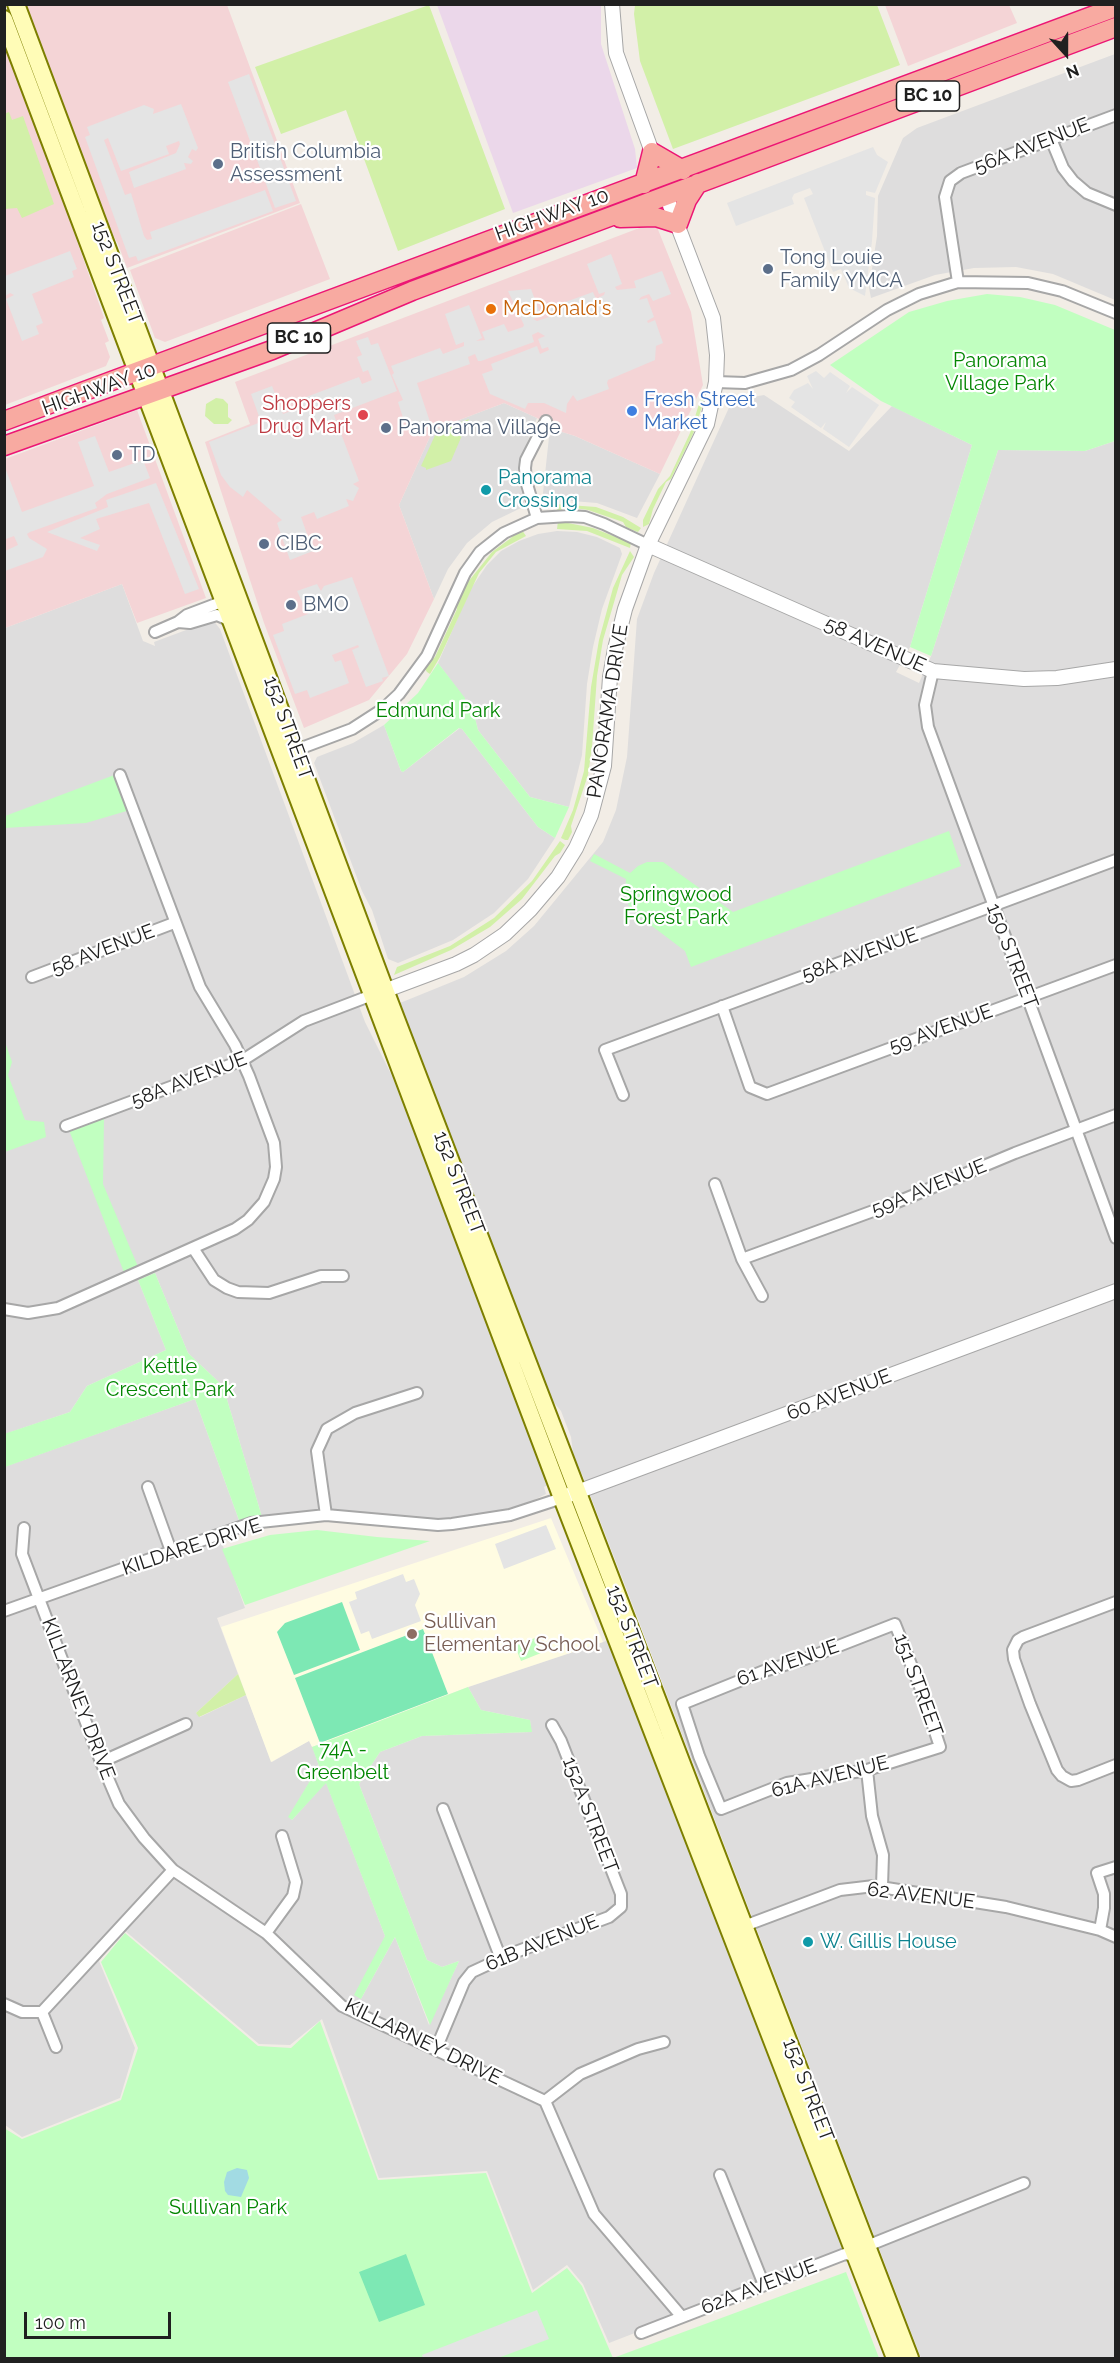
<!DOCTYPE html>
<style>
body{margin:0}
#map{position:relative;width:1120px;height:2363px;overflow:hidden;background:#f2ede6;font-family:Raleway,sans-serif}
canvas{display:block}
.frame{position:absolute;inset:0;border:6px solid #202020;pointer-events:none}
.north{position:absolute;left:1036px;top:24px;width:60px;height:60px;-webkit-text-stroke:4px #fff;paint-order:stroke;rotate:159deg;font-size:16px;font-weight:700;line-height:24px;text-align:center;color:#202020}
.north::after{content:'';display:block;margin:auto;width:21px;height:27px;background:#202020;clip-path:polygon(50% 0,100% 100%,50% 72%,0 100%)}
.scale{position:absolute;left:24px;top:2312px;width:147px;height:27px;box-sizing:border-box;border:3px solid #202020;border-top:0;padding-left:8px;font-size:18px;line-height:21px;white-space:nowrap;color:#202020;-webkit-text-stroke:4px #fff;paint-order:stroke}
</style>
<div id="map">
<canvas width="1120" height="2363"></canvas>
<div class="frame"></div>
<div class="north">N</div>
<div class="scale">100 m</div>
</div>
<script>
const context = document.querySelector('canvas').getContext('2d');
context.lineJoin = 'round';
function paint(path, color) { context.fillStyle = color; context.fill(path, 'evenodd'); }
const shape = rows => new Path2D(rows.map(r => 'M' + r).join(''));
function stroke(path, color, width, dash) { context.strokeStyle = color; context.lineWidth = width; context.lineCap = dash ? 'butt' : 'round'; context.setLineDash(dash || []); context.stroke(path); }
function write(font, color, halo, rows, align = 'center') {
  context.font = font + ' Raleway,sans-serif'; context.lineWidth = 4.5; context.setLineDash([]); context.textBaseline = 'middle'; context.strokeStyle = halo; context.fillStyle = color; for (const [text, x, y, turn = 0] of rows) {
    context.save(); context.translate(x, y); context.rotate((+turn || 0) * Math.PI / 180); context.textAlign = isNaN(turn) ? turn : align; if (halo) context.strokeText(text, 0, 0); context.fillText(text, 0, 0); context.restore();
  }
}
paint(shape([
 [1115,54,1115,300,1053,274,1016,267,974,268,935,275,871,298,869,288,877,236,878,196,903,138,917,128],
 [764,395,849,451,892,406,972,445,910,647,896,672,919,683,931,656,998,450,1085,451,1115,441,1115,2358,921,2358,623,1580,582,1474,574,1460,571,1437,561,1411,550,1398,400,1003,464,977,506,951,534,926,603,842,616,810,627,757,637,619,654,573,732,401],
 [504,403,537,418,519,463,518,475,524,502,521,508,492,522,467,543,448,569,434,599,399,505,433,430],
 [556,430,575,436,660,474,637,518,597,503,547,499,543,493,549,437],
 [557,531,577,532,597,537,620,548,622,554,602,609,593,647,587,684,582,755,569,807,530,797,478,730,475,718,465,706,464,698,438,663,470,590,487,565,501,551,519,541,538,534],
 [122,584,143,641,155,646,154,642,213,620,220,629,365,1022,392,1076,552,1483,544,1487,546,1494,524,1505,461,1519,419,1520,327,1509,262,1517,223,1386,188,1353,155,1273,138,1280,166,1350,87,1386,70,1412,5,1434,5,628],
 [384,725,401,771,403,772,460,728,462,729,538,827,555,838,528,879,494,913,453,940,398,963,388,959,372,910,362,891,314,763,317,757,353,743],
 [195,1399,240,1523,218,1532,245,1608,217,1618,238,1674,196,1713,200,1717,246,1695,272,1762,310,1740,319,1766,289,1817,292,1820,326,1782,385,1936,361,1999,395,1937,429,2025,459,1961,442,1967,427,1960,359,1784,380,1752,422,1736,531,1732,530,1720,481,1710,468,1687,609,1640,849,2250,609,2343,583,2284,567,2265,533,2290,487,2171,379,2178,322,2019,290,2045,259,2044,124,1930,99,1961,135,2048,120,2098,22,2137,5,2125,4,1467]
]), '#dedddd');
paint(shape([
 [24,5,227,5,300,203,127,268,118,244,99,209],
 [885,5,1009,5,1017,23,908,66],
 [4,46,16,67,104,318,101,320,109,341,105,343,110,357,106,366,5,405],
 [301,204,330,279,165,342,155,338,130,270],
 [655,222,691,312,703,385,660,474,575,436,556,430,537,418,504,403,433,430,399,505,434,599,407,654,369,700,304,728,264,623,205,442,250,424,235,382],
 [137,410,206,598,137,623,122,584,5,628,5,459]
]), '#f4d4d6');
paint(shape([
 [437,5,601,5,601,44,635,149,637,168,513,213]
]), '#ebd7ea');
paint(shape([
 [551,1518,603,1642,468,1687,312,1747,309,1741,271,1762,221,1627]
]), '#fffce2');
paint(shape([
 [429,5,505,209,398,251,346,110,281,134,255,67],
 [635,5,877,5,900,65,673,149,640,61,634,14],
 [9,112,12,120,23,116,54,204,22,218,17,208,5,209,4,114],
 [703,391,704,401,693,434,671,479,666,482,653,509,649,524,643,527,643,520,658,489,670,476,690,433],
 [216,398,223,399,228,404,228,417,232,420,228,424,214,424,205,416,206,404],
 [469,419,451,461,426,470,426,468,421,466,437,431],
 [555,504,596,507,623,517,641,528,638,532,635,531,626,527,623,522,588,510,568,507,557,511],
 [558,521,593,528,616,537,621,537,631,542,630,548,587,531,557,529],
 [522,530,526,536,496,552,479,573,440,657,430,674,427,672,425,669,430,661,435,657,457,609,456,604,464,587,492,552,511,538,515,533],
 [630,551,634,557,622,575,603,640,597,676,592,747,588,775,571,826,572,832,568,840,565,840,561,838,573,810,584,771,591,687,599,640,613,588],
 [560,841,565,845,560,853,555,856,522,899,490,927,451,950,394,975,397,967,450,946,494,918,532,881],
 [238,1674,246,1695,199,1717,196,1713]
]), '#d2f0a8');
paint(shape([
 [987,294,1020,297,1055,305,1115,330,1115,441,1085,451,998,450,931,656,910,647,972,445,881,401,830,365,909,312,947,301],
 [438,663,465,698,465,706,475,718,478,730,530,797,569,807,555,838,538,827,462,729,459,728,403,772,401,771,384,725,418,693],
 [117,774,130,810,86,823,5,828,5,816],
 [949,831,961,866,691,967,685,951,636,914,629,906,625,896,626,879,590,861,594,854,630,873,638,866,647,862,663,862,733,912],
 [5,1042,12,1062,8,1075,25,1120,44,1122,46,1137,5,1152],
 [104,1118,103,1184,139,1269,125,1275,69,1130],
 [155,1273,188,1353,223,1386,262,1517,240,1523,195,1399,5,1467,4,1434,70,1412,87,1386,166,1350,138,1280],
 [317,1530,377,1537,430,1541,245,1605,222,1549,270,1535],
 [535,1638,541,1653,521,1661,515,1646],
 [468,1687,481,1710,530,1720,532,1732,422,1736,380,1752,359,1784,427,1960,442,1967,459,1961,430,2025,395,1937,361,1999,354,1995,385,1936,326,1783,292,1820,288,1817,319,1766,312,1747],
 [125,1933,258,2046,291,2048,320,2021,378,2180,486,2173,532,2293,567,2268,582,2286,613,2358,846,2272,879,2358,5,2358,4,2128,22,2139,121,2100,138,2048,101,1962]
]), '#c1ffc0');
paint(shape([
 [342,1602,360,1650,294,1675,277,1632,285,1623],
 [423,1629,448,1694,320,1743,295,1678],
 [406,2254,425,2305,379,2322,359,2272]
]), '#7de8b4');
paint(shape([
 [249,74,296,201,275,208,228,82],
 [181,104,198,148,196,151,192,149,188,157,193,161,191,164,184,163,186,169,134,188,129,172,176,153,180,144,179,141,166,146,169,154,121,171,108,138,104,140,125,195,131,193,144,236,147,240,152,239,150,232,265,190,273,211,138,261,136,256,129,258,85,137,90,135,87,127,144,105,154,109,153,114],
 [873,147,877,155,888,162,875,193,866,191,866,195,875,198,872,241,865,296,849,288,841,269,833,272,804,198,813,194,810,188,794,194,792,198,794,204,736,226,727,203],
 [70,251,77,269,72,271,74,277,32,294,43,323,36,326,39,334,22,341,6,299,14,295,10,293,5,296,5,276],
 [611,254,622,284,615,287,617,290,636,288,634,281,662,271,671,294,653,301,649,294,641,297,639,300,647,298,654,317,647,321,648,323,655,320,663,343,656,346,655,360,608,380,607,383,609,389,577,401,573,395,567,404,566,413,544,403,528,403,525,409,490,394,482,374,493,370,491,364,537,346,540,354,549,350,548,347,542,349,538,339,545,336,538,332,532,335,534,342,481,361,478,361,475,354,468,357,470,364,417,383,430,422,416,433,411,419,404,421,398,402,403,400,392,375,394,373,391,366,440,348,443,354,464,346,464,342,456,345,445,314,469,305,482,338,476,341,485,340,482,332,504,324,508,332,523,327,524,325,508,291,531,289,541,316,533,319,537,321,552,316,549,308,593,292,596,299,604,295,605,292,599,294,587,264],
 [368,337,371,345,378,343,397,391,334,415,359,481,353,484,359,488,353,501,346,499,349,506,317,519,314,512,301,517,313,551,290,560,277,523,282,520,247,490,243,497,230,487,221,475,209,442,261,422,251,394,272,386,283,414,304,406,301,399,359,377,362,384,372,380,368,370,363,372,357,357,362,355,356,341],
 [816,371,824,378,830,372,850,386,846,393,852,387,879,405,849,447,823,429,826,422,821,428,791,407,795,402,789,398,794,390,808,383,813,389,807,376],
 [95,436,109,472,143,460,150,478,107,494,95,503,97,508,30,532,27,534,29,538,47,549,43,557,5,571,5,551,18,545,14,536,6,539,5,535,5,470,6,470,22,512,94,486,78,442],
 [156,483,199,589,185,594,149,503,96,519,100,529,80,538,100,545,97,551,47,532,108,507,106,500],
 [352,577,389,676,382,678,383,681,366,687,352,650,359,647,358,645,332,655,335,662,341,660,349,683,310,698,307,690,295,694,273,635,284,631,282,624,308,614,297,591,317,584,321,591,324,586],
 [546,1525,556,1549,504,1569,495,1544],
 [403,1574,406,1582,414,1579,420,1594,415,1605,421,1621,372,1639,369,1631,361,1634,349,1602,357,1599,355,1592],
 [537,2310,549,2339,498,2358,423,2358,422,2355]
]), '#e4e4e4');
paint(shape([
 [237,2168,247,2170,249,2178,241,2197,228,2195,225,2191,224,2182,227,2172]
]), '#a2dbe3');
const minor = shape([
 [1051,139,1063,168,1073,181,1087,193,1116,205],
 [958,282,945,197,950,181,961,173,1116,115],
 [716,382,745,383,791,370,819,355,887,310,919,294,958,282,1028,283,1062,291,1116,313],
 [537,518,526,481,525,468,526,460,546,421],
 [178,622,190,623,217,615,231,621],
 [155,632,178,622,187,615,224,601],
 [933,671,925,705,928,727,1116,1238],
 [296,750,352,729,383,709,399,694,427,656,465,573,480,552,504,533,537,518,569,516,585,517,604,524,648,545],
 [32,977,174,923],
 [722,1006,750,1087,767,1094,1116,965],
 [623,1095,605,1050,1116,860],
 [66,1126,243,1060,304,1021,372,995],
 [715,1184,742,1259,762,1296],
 [193,1248,214,1280,227,1288,238,1292,269,1293,321,1276,343,1276],
 [742,1259,895,1203,1015,1153,1116,1115],
 [4,1309,28,1313,58,1308,235,1229,248,1220,264,1202,274,1179,276,1167,274,1143,249,1076,235,1045,200,987,120,775],
 [148,1487,171,1551],
 [326,1515,317,1451,327,1429,355,1413,417,1393],
 [24,1528,22,1554,101,1762,119,1804,144,1838,173,1870,266,1933,342,2006,545,2101,594,2214,682,2317],
 [1116,1602,1023,1637,1018,1640,1013,1650,1014,1659,1030,1704,1057,1770,1062,1776,1071,1781,1078,1780,1116,1765],
 [4,1611,251,1523,326,1515,438,1525,452,1524,510,1515,562,1498],
 [895,1624,922,1692,940,1747,867,1770,787,1783,721,1809,699,1756,682,1704,764,1671,805,1659,895,1624],
 [101,1762,186,1724],
 [867,1770,872,1816,883,1855,882,1886],
 [443,1809,501,1959],
 [739,1928,840,1890,874,1886,1006,1907,1100,1930,1116,1937],
 [1100,1930,1104,1908,1104,1894,1097,1873,1116,1867],
 [266,1933,293,1896,296,1882,282,1836],
 [4,2004,22,2012,42,2012,173,1870],
 [42,2012,56,2047],
 [436,2049,464,1982,472,1972,513,1953,609,1917,621,1907,621,1894,561,1741,552,1725],
 [545,2101,580,2074,638,2049,664,2042],
 [720,2175,764,2285],
 [867,2246,1024,2183],
 [641,2333,845,2254,857,2256]
]);
const tertiary = shape([
 [612,4,616,53,652,152],
 [648,545,933,671,1024,679,1057,678,1116,669],
 [376,994,456,964,474,955,505,934,530,910,558,877,576,848,591,815,604,766,610,677,615,649,625,609,648,545,707,424,716,382,717,355,713,318,666,195],
 [569,1495,1116,1291]
]);
const secondary = shape([
 [16,4,390,1003,910,2358],
 [4,19,562,1498,895,2358]
]);
const trunk = shape([
 [644,184,652,152,683,170],
 [620,218,656,217,678,224,687,200,698,183],
 [4,421,1116,7],
 [4,446,272,350,412,291,1116,27]
]);
stroke(minor, '#a7a7a7', 14);
stroke(tertiary, '#a7a7a7', 16);
stroke(secondary, '#7d7f00', 20);
stroke(trunk, '#ec1674', 21);
stroke(minor, '#fff', 10);
stroke(tertiary, '#fff', 14);
stroke(secondary, '#fffcb7', 16);
stroke(trunk, '#f8aaa1', 18);
for (const [x, y, r, color] of [
 [218,164,6,"#5c6f8a"],
 [768,269,6,"#5c6f8a"],
 [491,309,6,"#e8710a"],
 [632,411,6,"#3f7fe0"],
 [363,415,6,"#e0444e"],
 [386,428,6,"#5c6f8a"],
 [117,455,6,"#5c6f8a"],
 [486,490,6,"#0f9aa8"],
 [264,544,6,"#5c6f8a"],
 [291,605,6,"#5c6f8a"],
 [412,1634,6,"#8d6e63"],
 [808,1942,6,"#0f9aa8"]
]) { const dot = new Path2D(); dot.arc(x, y, r, 0, 2 * Math.PI); context.fillStyle = color; context.fill(dot); stroke(dot, '#fff', 2); }
for (const [x, y, w] of [
 [928,96,63],
 [299,338,63]
]) { const box = new Path2D(); box.roundRect(x - w / 2, y - 15, w, 30, 4.5); context.fillStyle = '#fff'; context.fill(box); stroke(box, '#202020', 1.5); }
write('bold 18px', '#202020', null, [
 ["BC 10",928,96],
 ["BC 10",299,338]
]);
write('20px', '#202020', '#fff', [
 ["56A AVENUE",1032,146,-21],
 ["HIGHWAY 10",552,215,-20],
 ["152 STREET",117,273,69],
 ["HIGHWAY 10",99,389,-20],
 ["58 AVENUE",875,645,24],
 ["PANORAMA DRIVE",608,711,-81],
 ["152 STREET",288,728,70],
 ["58 AVENUE",103,950,-21],
 ["58A AVENUE",860,955,-20],
 ["150 STREET",1012,956,69],
 ["59 AVENUE",941,1029,-20],
 ["58A AVENUE",189,1080,-21],
 ["152 STREET",459,1183,69],
 ["59A AVENUE",929,1188,-22],
 ["60 AVENUE",839,1395,-21],
 ["KILDARE DRIVE",192,1547,-18],
 ["152 STREET",632,1637,69],
 ["61 AVENUE",788,1663,-19],
 ["151 STREET",918,1685,70],
 ["KILLARNEY DRIVE",78,1699,69],
 ["61A AVENUE",830,1777,-14],
 ["152A STREET",590,1815,69],
 ["62 AVENUE",921,1896,7],
 ["61B AVENUE",542,1943,-22],
 ["KILLARNEY DRIVE",423,2042,26],
 ["152 STREET",808,2090,69],
 ["62A AVENUE",759,2287,-21]
]);
write('20px', '#4e5e75', '#fff', [
 ["British Columbia",230,152],
 ["Assessment",230,175],
 ["Tong Louie",780,258],
 ["Family YMCA",780,281],
 ["Panorama Village",398,428],
 ["TD",129,455],
 ["CIBC",276,544],
 ["BMO",303,605]
], 'left');
write('20px', '#c56008', '#fff', [
 ["McDonald's",503,309]
], 'left');
write('20px', '#038602', '#fff', [
 ["Panorama",1000,361],
 ["Village Park",1000,384],
 ["Edmund Park",438,711],
 ["Springwood",676,895],
 ["Forest Park",676,918],
 ["Kettle",170,1367],
 ["Crescent Park",170,1390],
 ["74A -",343,1750],
 ["Greenbelt",343,1773],
 ["Sullivan Park",228,2208]
]);
write('20px', '#366cbe', '#fff', [
 ["Fresh Street",644,400],
 ["Market",644,423]
], 'left');
write('20px', '#be3a42', '#fff', [
 ["Shoppers",351,404],
 ["Drug Mart",351,427]
], 'right');
write('20px', '#0d838f', '#fff', [
 ["Panorama",498,478],
 ["Crossing",498,501],
 ["W. Gillis House",820,1942]
], 'left');
write('20px', '#785e54', '#fff', [
 ["Sullivan",424,1622],
 ["Elementary School",424,1645]
], 'left');
</script>
